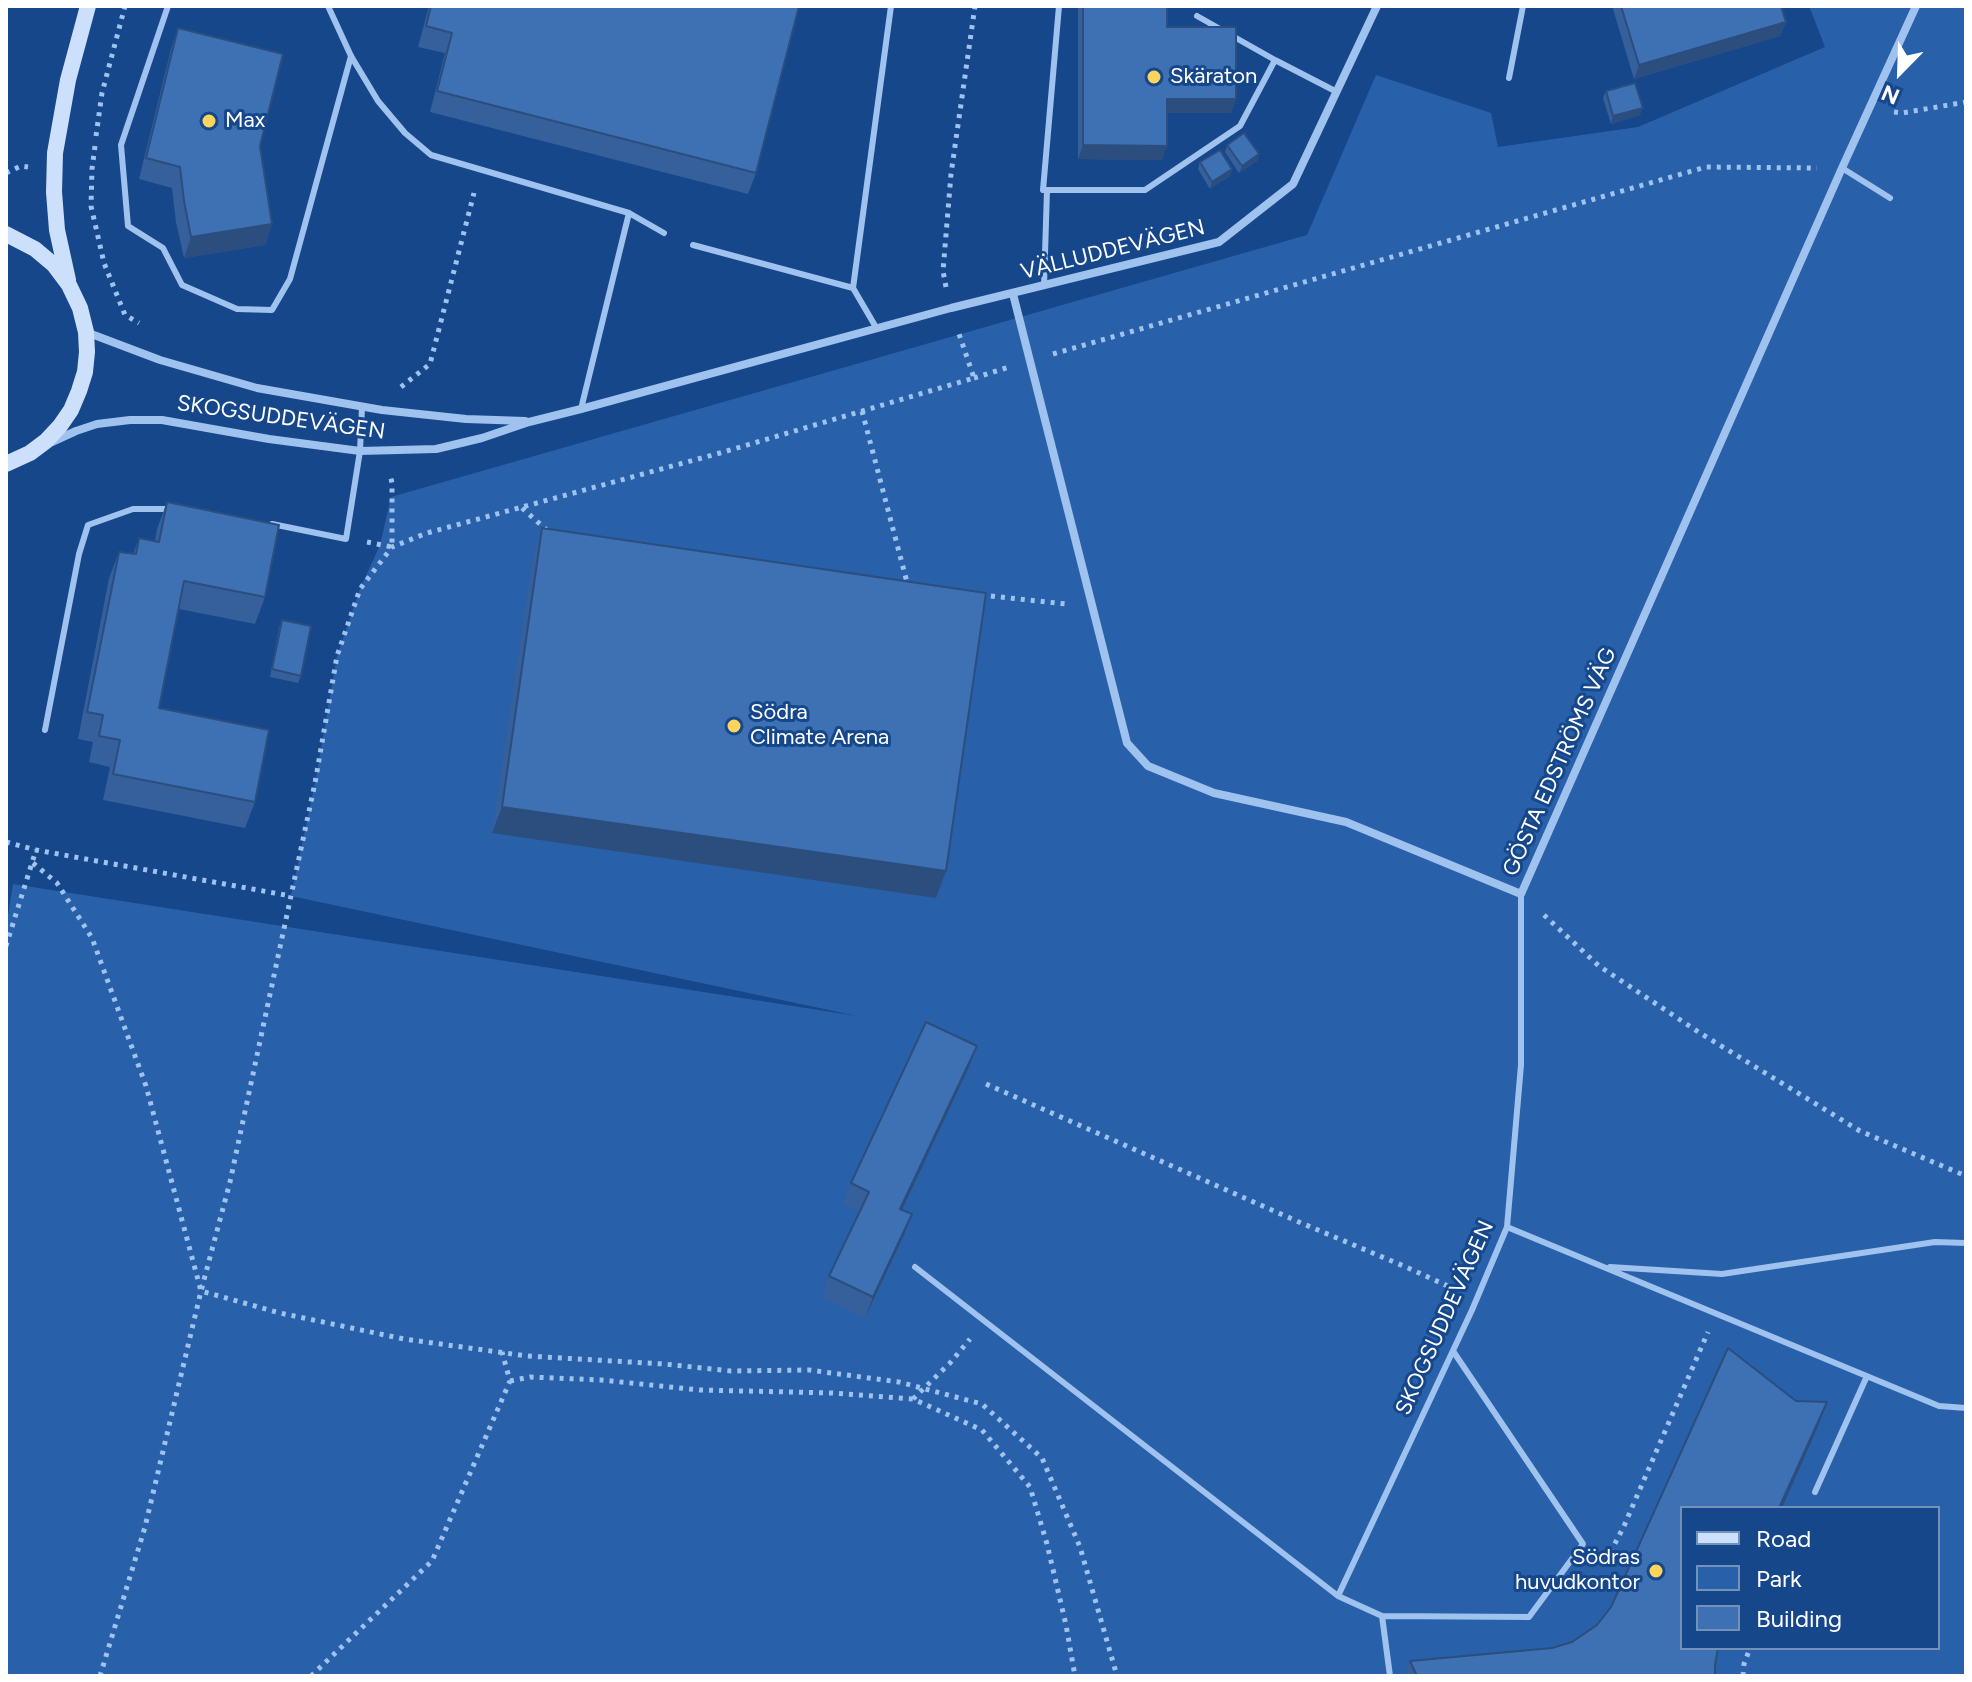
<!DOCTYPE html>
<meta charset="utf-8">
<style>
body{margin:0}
#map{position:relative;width:1972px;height:1682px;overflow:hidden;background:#16478b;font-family:Figtree,sans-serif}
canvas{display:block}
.frame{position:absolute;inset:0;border:8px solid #fff;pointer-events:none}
.legend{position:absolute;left:1680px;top:1506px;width:260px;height:144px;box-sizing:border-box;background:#16478b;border:2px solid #7391b9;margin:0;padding:10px 14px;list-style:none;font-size:24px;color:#fff}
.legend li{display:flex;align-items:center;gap:16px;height:40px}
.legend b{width:40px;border:2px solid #7391b9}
.north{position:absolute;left:1860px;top:32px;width:80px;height:80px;-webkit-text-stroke:6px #16478b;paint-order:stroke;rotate:203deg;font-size:22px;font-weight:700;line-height:32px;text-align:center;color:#fff}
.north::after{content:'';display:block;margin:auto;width:28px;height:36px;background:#fff;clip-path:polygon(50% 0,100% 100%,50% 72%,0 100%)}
</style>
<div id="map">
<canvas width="1972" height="1682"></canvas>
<div class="frame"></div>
<ul class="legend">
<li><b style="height:10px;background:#cde0fb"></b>Road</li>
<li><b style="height:22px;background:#2860aa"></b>Park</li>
<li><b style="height:22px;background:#3e70b4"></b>Building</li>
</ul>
<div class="north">N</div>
</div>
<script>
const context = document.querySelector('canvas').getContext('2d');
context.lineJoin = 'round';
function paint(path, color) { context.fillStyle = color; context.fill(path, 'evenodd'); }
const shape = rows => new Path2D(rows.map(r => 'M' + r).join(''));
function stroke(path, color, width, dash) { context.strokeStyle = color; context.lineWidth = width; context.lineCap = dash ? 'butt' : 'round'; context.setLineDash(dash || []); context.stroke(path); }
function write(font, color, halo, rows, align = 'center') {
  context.font = font + ' Figtree,sans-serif'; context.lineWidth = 6; context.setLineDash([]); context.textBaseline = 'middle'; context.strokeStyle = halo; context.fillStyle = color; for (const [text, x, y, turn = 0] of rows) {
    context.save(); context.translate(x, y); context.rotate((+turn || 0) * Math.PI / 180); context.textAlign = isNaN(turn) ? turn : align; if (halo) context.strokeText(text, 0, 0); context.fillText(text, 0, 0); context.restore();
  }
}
paint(shape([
 [1809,6,1966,6,1966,1676,6,1676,6,928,13,884,857,1016,291,896,315,783,337,656,360,589,380,545,391,497,1307,235,1376,75,1491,113,1498,147,1638,127,1825,47],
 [1682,1508,1938,1508,1938,1648,1682,1648]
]), '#2860aa');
stroke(shape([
 [1894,112,1902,113,1966,102],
 [96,136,102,93,125,6],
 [95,146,92,169,91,206,104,263,125,315,139,323],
 [6,173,21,166,28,167],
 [946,287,943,271,951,174,975,6],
 [1053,354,1706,167,1817,168],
 [974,378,1009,367],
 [401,387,430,364,474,193],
 [862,411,908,586],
 [522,508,550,533],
 [367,542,392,547,392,483,390,474],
 [981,595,1066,604],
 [6,842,36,850,291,896],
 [33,863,57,883,92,938,146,1086,201,1291,280,1313,404,1339,527,1356,664,1364,731,1371,809,1370,899,1382,982,1404,1042,1458,1080,1547,1117,1676],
 [1544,915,1599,966,1700,1033,1860,1131,1966,1176],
 [6,946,36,850],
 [986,1084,1299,1222,1406,1267,1452,1288,1455,1291],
 [510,1381,530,1377,601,1380,700,1390,833,1393,913,1399,982,1430,1030,1487,1047,1544,1066,1625,1075,1676],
 [913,1399,950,1363,970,1339],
 [1604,1554,1608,1557,1624,1526,1708,1332],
 [100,1676,145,1527,201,1291,230,1182,315,783,337,656,360,589,392,547,427,533,720,453,974,378,958,331],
 [311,1676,432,1561,510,1381,502,1352],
 [1743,1676,1744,1664,1750,1648]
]), '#9fc2ef', 5, [4, 6]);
stroke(shape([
 [168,6,121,145,128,226,163,248,182,285,237,309,272,310,290,279,351,56],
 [328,6,351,56,378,101,405,133,431,155,629,213,664,233],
 [1059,6,1043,190,1145,190,1240,126,1275,60,1337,92],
 [1197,16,1275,60],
 [1509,78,1523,6],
 [1842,168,1890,198],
 [693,245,853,288,891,6],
 [1044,286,1047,190],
 [853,288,877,329],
 [581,409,629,213],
 [272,524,346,539,360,451,362,407],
 [45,730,79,554,88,525,133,509,171,509],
 [1507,1227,1939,1406,1966,1408],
 [915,1267,1338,1596,1382,1616,1529,1617,1583,1544,1453,1351],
 [1610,1267,1722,1274,1935,1242,1966,1243],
 [1815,1492,1867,1376],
 [1338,1596,1472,1310,1507,1227,1521,1065,1521,894],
 [1382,1616,1390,1676]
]), '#9fc2ef', 6);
stroke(shape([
 [1013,294,1127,743,1148,766,1214,793,1346,822,1521,894,1842,168,1916,6],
 [86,332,160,360,257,388,382,410,466,419,525,421],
 [52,442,76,431,97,424,130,420,162,420,269,439,360,451,436,449,482,438,529,422,581,409,951,308,1219,242,1293,184,1377,6]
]), '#9fc2ef', 8);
stroke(shape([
 [6,234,35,249,54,265,69,285,80,308,86,332,87,352,85,372,79,391,71,410,60,426,46,441,30,453,6,464],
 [68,280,57,230,54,192,55,153,68,80,88,6]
]), '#cde0fb', 16);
paint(shape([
 [429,6,799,6,756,173,748,194,430,112,445,53,418,47],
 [1078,6,1167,6,1167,27,1236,99,1231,113,1167,113,1162,160,1078,159],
 [1614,6,1781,6,1786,22,1780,36,1634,79,1613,9],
 [178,28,260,146,272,224,265,245,184,258,176,222,172,188,139,179,171,49],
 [1606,91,1640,115,1611,124,1603,98],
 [1227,145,1259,154,1257,161,1239,173,1225,152],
 [1200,162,1232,169,1230,176,1210,189,1198,169],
 [167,502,265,597,255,624,179,609,159,708,255,802,245,828,103,800,110,767,89,762,93,742,78,739,109,578,119,552,133,554,139,538,155,541,157,529],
 [542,528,936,898,492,833,533,555],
 [282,620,301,676,298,683,270,677,279,627],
 [969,1067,902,1210,904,1235,865,1318,822,1297,829,1276,860,1212,843,1204,851,1183],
 [1728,1348,1796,1401,1827,1402,1817,1429,1782,1508,1682,1508,1682,1648,1718,1648,1715,1665,1715,1676,1404,1676,1410,1661,1552,1648,1572,1642,1597,1625,1611,1607]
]), '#35609b');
paint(shape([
 [1786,22,1780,36,1634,79,1639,65],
 [1167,99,1236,99,1231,113,1162,113],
 [1643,108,1640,115,1611,124,1613,116],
 [1083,145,1167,146,1162,160,1078,159],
 [1259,154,1257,161,1239,173,1242,166],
 [1232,169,1230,176,1210,189,1212,182],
 [272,224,265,245,184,258,191,237],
 [502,807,946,871,936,898,492,833],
 [977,1046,969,1067,893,1229,900,1209],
 [912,1214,904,1235,865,1318,873,1297],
 [1827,1402,1817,1429,1782,1508,1779,1508]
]), '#2b4e7e');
const building = shape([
 [431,6,799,6,756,173,437,91,452,33,426,26,431,6],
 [1083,6,1167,6,1167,27,1236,27,1236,99,1167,99,1167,146,1083,145,1083,6],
 [1621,6,1781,6,1786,22,1639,65,1621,6],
 [178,28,283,54,260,146,272,224,191,237,184,201,180,167,146,158,178,28],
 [1635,83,1643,108,1613,116,1606,91,1635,83],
 [1244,133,1259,154,1242,166,1227,145,1244,133],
 [1220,150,1232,169,1212,182,1200,162,1220,150],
 [167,502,279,525,265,597,184,581,159,708,269,730,255,802,113,774,120,740,99,736,103,715,87,712,119,552,136,554,139,538,159,542,167,502],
 [542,528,986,593,946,871,502,807,542,528],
 [282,620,311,626,301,676,272,669,282,620],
 [926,1022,977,1046,900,1209,912,1214,873,1297,829,1276,869,1192,851,1183,926,1022],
 [1728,1348,1796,1401,1827,1402,1779,1508,1682,1508,1682,1648,1718,1648,1715,1665,1715,1676,1417,1676,1410,1661,1552,1648,1572,1642,1597,1625,1611,1607,1728,1348]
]);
paint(building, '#3e70b4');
stroke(building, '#2b4e7e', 2);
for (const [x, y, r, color] of [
 [1154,77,8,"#ffd45d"],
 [209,121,8,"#ffd45d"],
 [734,726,8,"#ffd45d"],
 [1656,1571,8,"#ffd45d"]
]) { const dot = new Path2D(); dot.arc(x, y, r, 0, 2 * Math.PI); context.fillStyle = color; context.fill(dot); stroke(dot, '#16478b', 3); }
write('22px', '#fff', '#16478b', [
 ["Skäraton",1170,77],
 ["Max",225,121],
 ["Södra",750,713],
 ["Climate Arena",750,738],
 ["Södras",1640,1558,"right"],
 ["huvudkontor",1640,1583,"right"]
], 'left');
write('22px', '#fff', '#16478b', [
 ["VÄLLUDDEVÄGEN",1113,250,-14],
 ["SKOGSUDDEVÄGEN",281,418,8],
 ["GÖSTA EDSTRÖMS VÄG",1560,762,-66],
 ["SKOGSUDDEVÄGEN",1445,1318,-66]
]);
</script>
